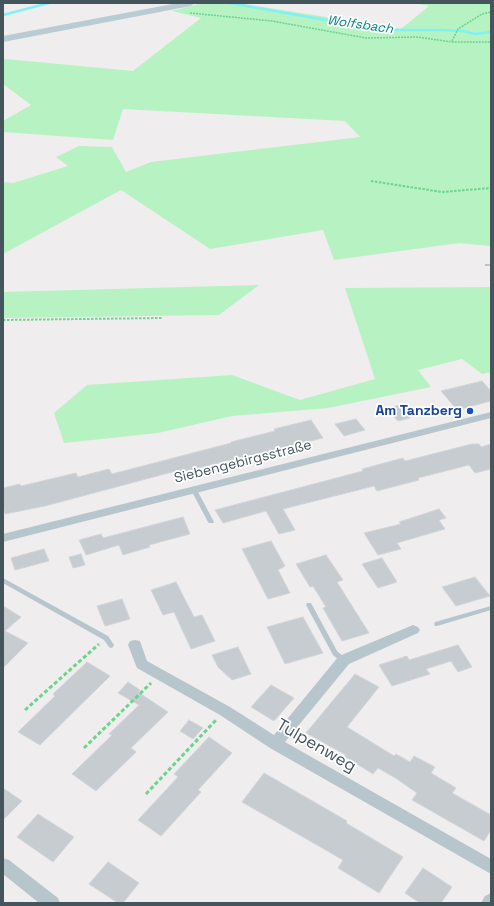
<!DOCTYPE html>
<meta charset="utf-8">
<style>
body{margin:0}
#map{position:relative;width:494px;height:906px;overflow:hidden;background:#f0edee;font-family:"Space Grotesk",sans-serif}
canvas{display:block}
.frame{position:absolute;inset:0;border:4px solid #44565c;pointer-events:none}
</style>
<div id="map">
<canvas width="494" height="906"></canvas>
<div class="frame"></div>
</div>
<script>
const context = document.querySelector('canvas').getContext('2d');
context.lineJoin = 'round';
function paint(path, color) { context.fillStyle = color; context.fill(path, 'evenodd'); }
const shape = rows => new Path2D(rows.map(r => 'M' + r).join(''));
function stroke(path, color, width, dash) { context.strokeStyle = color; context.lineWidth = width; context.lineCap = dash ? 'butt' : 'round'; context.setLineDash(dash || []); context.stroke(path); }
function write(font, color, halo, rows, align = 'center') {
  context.font = font + ' "Space Grotesk",sans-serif'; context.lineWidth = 3.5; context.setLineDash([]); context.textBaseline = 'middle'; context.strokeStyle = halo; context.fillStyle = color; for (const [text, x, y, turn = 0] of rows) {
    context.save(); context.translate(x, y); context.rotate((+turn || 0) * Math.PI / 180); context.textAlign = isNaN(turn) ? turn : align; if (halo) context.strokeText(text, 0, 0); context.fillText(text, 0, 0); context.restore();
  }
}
paint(shape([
 [203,3,238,3,401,29,429,6,414,3,491,3,491,246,459,243,334,260,323,230,210,249,121,190,3,254,3,182,13,183,68,166,56,157,79,146,112,147,126,172,151,162,360,137,345,121,123,109,113,140,3,132,3,121,31,105,3,84,3,60,6,59,133,71,201,18,172,11],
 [259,285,219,315,3,318,3,292],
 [491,287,491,372,482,374,462,359,418,370,431,387,328,408,232,416,158,433,64,443,54,413,87,385,232,375,300,400,375,379,345,288]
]), '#b7f2c3');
stroke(shape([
 [229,3,383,30,440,30,463,31,475,34,491,32],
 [3,15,49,3]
]), '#80f2f3', 2.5);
const building = shape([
 [482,381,491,391,491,401,457,410,441,391,482,381],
 [399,405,410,418,398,421,387,409,399,405],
 [356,419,365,430,344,436,335,424,356,419],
 [311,420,323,438,177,473,176,471,45,506,5,514,3,505,3,488,20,484,21,486,76,473,78,477,109,469,112,474,231,443,231,442,275,431,274,429,311,420],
 [472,444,479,444,481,447,491,444,491,469,475,473,469,465,418,478,419,480,377,491,374,486,283,509,295,530,279,534,266,511,223,523,215,510,363,471,362,469,403,458,405,461,472,444],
 [439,509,446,518,439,520,445,529,397,543,401,549,378,555,364,533,401,524,399,522,439,509],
 [183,517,190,534,149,545,150,547,123,555,119,545,86,555,79,540,101,534,103,538,183,517],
 [271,541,285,566,278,570,290,593,268,599,242,549,271,541],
 [44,549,49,561,15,570,11,558,44,549],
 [81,554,85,565,73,568,69,557,81,554],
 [326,555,343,580,337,582,369,633,342,641,323,608,326,607,313,586,310,587,296,564,326,555],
 [382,558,397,582,378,588,362,564,382,558],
 [475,577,490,596,456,606,442,587,475,577],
 [176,582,194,617,202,615,215,641,191,649,174,612,163,615,151,590,176,582],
 [122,599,130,619,105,626,97,606,122,599],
 [3,606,21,617,5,631,28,643,3,668,3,606],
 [303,617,323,653,285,664,267,627,303,617],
 [458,645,472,667,458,672,451,661,426,669,430,674,392,686,379,665,407,656,409,660,458,645],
 [238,647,251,674,232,680,218,667,212,655,238,647],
 [87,662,110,676,40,745,18,732,55,696,53,694,87,662],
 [355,674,379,687,347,727,394,756,396,754,410,762,414,756,435,767,431,773,456,788,452,793,491,815,491,830,484,841,412,800,417,793,397,779,378,768,373,774,344,756,346,755,306,733,355,674],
 [128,682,140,690,138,692,168,712,131,748,136,752,96,791,72,774,112,735,109,734,139,705,118,693,128,682],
 [271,685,294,698,274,721,251,707,271,685],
 [189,720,203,728,193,739,180,731,189,720],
 [209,737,232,753,198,790,201,792,161,836,138,820,178,777,174,774,209,737],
 [264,773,347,821,346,823,403,857,379,893,338,868,343,860,242,802,264,773],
 [3,788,22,801,3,820,3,788],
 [38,814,74,837,53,862,17,837,38,814],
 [108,862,139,883,123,903,118,903,89,884,108,862],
 [423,868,452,887,441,903,420,903,405,893,423,868]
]);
paint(building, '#c7ccd1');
stroke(building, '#d1d5da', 1);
stroke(shape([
 [190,13,272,21,366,38,417,37,452,42,491,42],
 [452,41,458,29,482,14,491,12]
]), '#6cd38d', 1.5, [2, 1]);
stroke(shape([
 [371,181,442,192,491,188],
 [3,320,162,318]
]), '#6cd38d', 2, [2.5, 1.5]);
stroke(shape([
 [25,710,99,644],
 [84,748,151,683],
 [146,794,216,720]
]), '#6cd38d', 3, [4, 2.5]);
paint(shape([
 [485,264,491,264,491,266,485,266,485,264],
 [194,488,197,490,214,522,213,523,209,523,208,522,191,490,194,488],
 [3,578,108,636,114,645,113,647,111,648,109,647,104,640,3,583,3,578],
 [307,603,311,603,337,651,345,658,346,660,345,662,343,663,341,662,333,655,306,605,307,603],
 [491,606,491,610,437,626,435,626,434,624,435,622,491,606]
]), '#b7c6cc');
paint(shape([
 [491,412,491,418,3,542,3,534,491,412],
 [413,625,418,627,420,630,418,633,349,664,285,742,491,859,491,874,270,748,220,715,137,668,128,645,130,641,135,640,140,641,147,661,230,707,274,735,339,656,413,625],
 [3,858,9,860,58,898,60,903,39,903,3,874,3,858],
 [491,893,491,903,481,903,485,896,491,893]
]), '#b7c6cc');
paint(shape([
 [178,3,195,3,191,6,3,42,3,36,178,3]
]), '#b9cbd3');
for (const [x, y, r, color] of [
 [470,411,4,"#1a4fb4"]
]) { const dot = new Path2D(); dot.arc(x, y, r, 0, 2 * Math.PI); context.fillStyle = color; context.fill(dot); stroke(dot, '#fff', 1.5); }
write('italic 13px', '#058082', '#fff', [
 ["Wolfsbach",360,25,8]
]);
write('bold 14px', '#164399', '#fff', [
 ["Am Tanzberg",462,411]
], 'right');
write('14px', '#44565c', '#fff', [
 ["Siebengebirgsstraße",243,462,-14]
]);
write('17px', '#44565c', '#fff', [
 ["Tulpenweg",316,746,30]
]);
</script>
